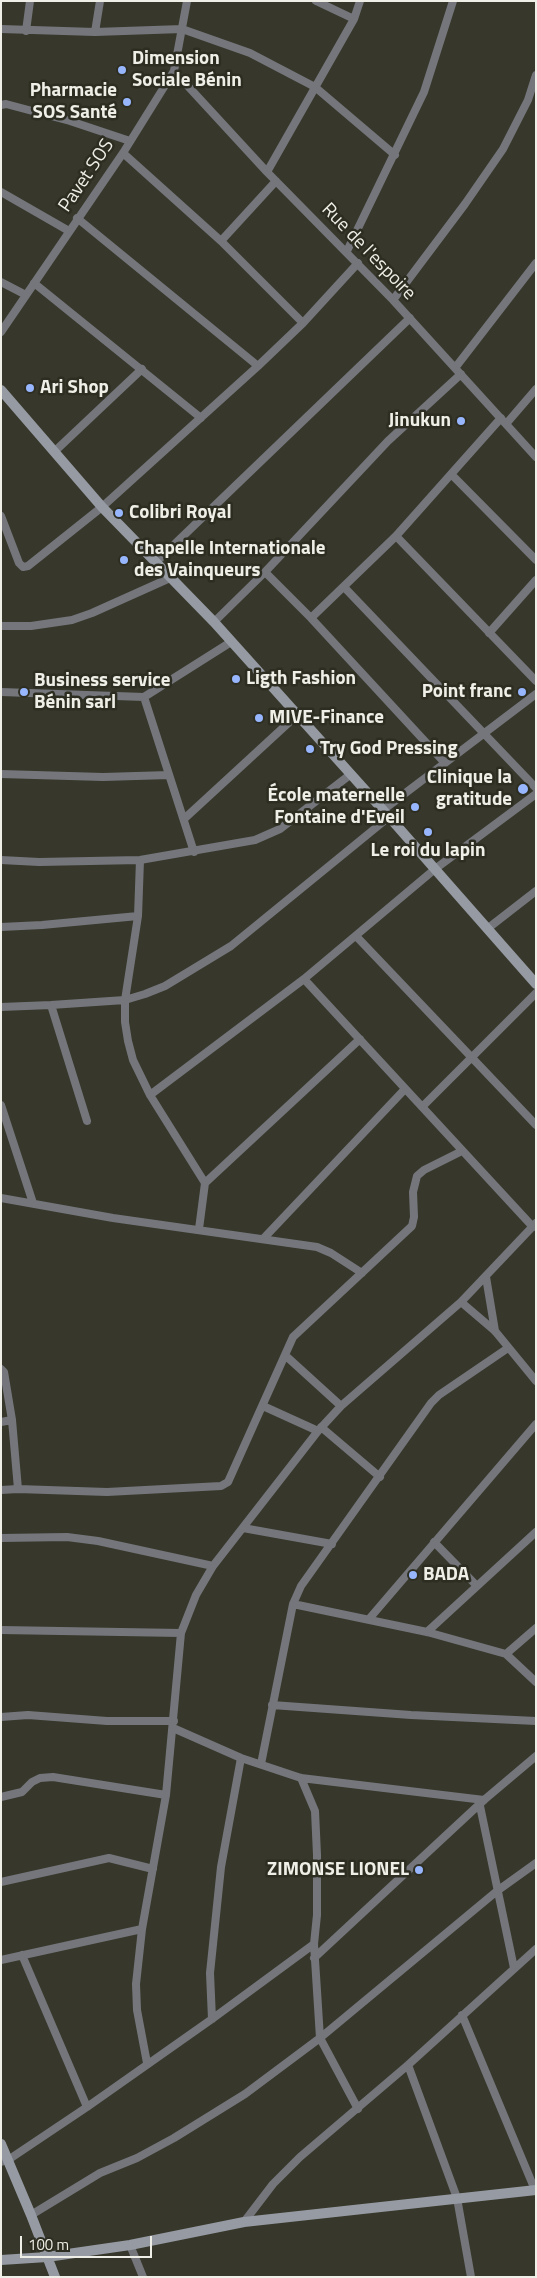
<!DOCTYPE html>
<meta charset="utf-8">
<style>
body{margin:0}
#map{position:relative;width:537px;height:2278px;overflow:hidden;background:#37382b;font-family:"Titillium Web",sans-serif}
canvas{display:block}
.frame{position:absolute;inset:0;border:2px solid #efefe7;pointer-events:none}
.scale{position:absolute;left:20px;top:2236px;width:132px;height:22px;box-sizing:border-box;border:2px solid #efefe7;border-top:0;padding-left:6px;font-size:15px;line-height:18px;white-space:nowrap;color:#efefe7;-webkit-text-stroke:4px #2d2e21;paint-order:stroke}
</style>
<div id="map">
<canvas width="537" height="2278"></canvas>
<div class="frame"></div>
<div class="scale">100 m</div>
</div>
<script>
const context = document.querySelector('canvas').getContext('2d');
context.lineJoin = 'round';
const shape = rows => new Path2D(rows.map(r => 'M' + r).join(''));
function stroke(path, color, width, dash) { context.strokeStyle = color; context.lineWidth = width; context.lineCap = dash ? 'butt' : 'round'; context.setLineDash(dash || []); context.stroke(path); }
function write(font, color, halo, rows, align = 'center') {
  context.font = font + ' "Titillium Web",sans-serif'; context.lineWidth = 5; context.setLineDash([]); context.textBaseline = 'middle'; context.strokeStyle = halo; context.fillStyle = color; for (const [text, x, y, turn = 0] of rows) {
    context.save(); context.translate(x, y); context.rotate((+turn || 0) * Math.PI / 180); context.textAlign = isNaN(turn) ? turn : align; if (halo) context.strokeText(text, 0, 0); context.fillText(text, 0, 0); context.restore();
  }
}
stroke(shape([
 [316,1,354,19],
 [1,29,95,32,182,29,250,53,315,87,395,155],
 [26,31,30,1],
 [95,32,100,1],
 [174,71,267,172,393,300,536,457],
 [1,105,6,104,70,121,130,141],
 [123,153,221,241,303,323],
 [267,172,354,19,360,1],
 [1,192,69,231],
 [77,218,258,366],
 [221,241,276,181],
 [347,251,424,92,453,1],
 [1,282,26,295],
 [34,283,201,418],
 [393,300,465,204,503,149,528,100,536,75],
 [1,332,123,153,174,71,187,1],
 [455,368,536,263],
 [506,424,536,389],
 [54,452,142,369],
 [452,475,536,560],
 [1,516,19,563,23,567,28,566,102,507,258,366,303,323,358,263],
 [396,536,536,681],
 [155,563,410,318],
 [265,572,311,618,444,762],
 [344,587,536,788],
 [311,618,396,536,501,418],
 [214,622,265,572,388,441,461,374],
 [1,626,31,626,72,620,92,613,170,578],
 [489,633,536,580],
 [1,692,144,697,231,642],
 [144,697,194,852],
 [1,774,103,777,169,775],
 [383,810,536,694],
 [184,819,297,715],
 [1,860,39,862,140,860,255,840,280,829,351,774],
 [140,860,138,916,125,1000,125,1022,128,1041,133,1060,150,1095,205,1183],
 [1,927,42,925,138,916],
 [487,929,536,891],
 [356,936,536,1125],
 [304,979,533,1227],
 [51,1005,87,1121],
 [1,1007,51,1005,125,1000,145,994,165,986,231,946,389,817],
 [150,1095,304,979,435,869,536,794],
 [1,1105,33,1203],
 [422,1107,536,993],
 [1,1198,113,1218,317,1247,331,1253,362,1273],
 [199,1229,205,1183,360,1039],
 [263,1239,405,1089],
 [486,1277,495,1331],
 [461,1302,495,1331,536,1381],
 [286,1356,341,1406],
 [1,1369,4,1372,12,1420,18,1489],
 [263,1406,318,1431],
 [1,1422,12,1420],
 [321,1427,380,1477],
 [1,1490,18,1489,107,1492,221,1486,228,1482,293,1337,412,1226,414,1217,413,1192,417,1176,424,1170,462,1151],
 [243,1528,332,1544],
 [1,1538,67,1537,98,1541,213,1566],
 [434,1542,477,1586],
 [293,1604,427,1632,506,1654,536,1682],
 [369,1619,536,1424],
 [1,1630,181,1633],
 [427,1632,536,1532],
 [506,1654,536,1628],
 [272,1705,411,1715,536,1721],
 [1,1717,28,1715,107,1721,174,1721],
 [173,1728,241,1758,301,1778,484,1800],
 [261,1764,293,1604,301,1586,431,1403,439,1395,508,1348],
 [301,1778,315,1811,317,1855,317,1915,314,1944,320,2038,358,2109],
 [1,1797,22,1792,32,1782,40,1778,53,1777,166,1795],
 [480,1806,514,1968],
 [1,1882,109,1858,153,1869],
 [22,1955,87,2107],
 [314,1958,484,1800,536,1756],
 [1,1960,142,1929],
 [462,2015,535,2190],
 [212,2019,210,1973,221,1867,241,1758],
 [147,2063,137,2010,136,1984,142,1929,166,1795,181,1633,196,1595,213,1566,318,1431,341,1406,461,1302,536,1223],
 [408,2065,457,2198,471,2277],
 [1,2162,8,2160,87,2107,212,2019,314,1944],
 [31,2215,100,2173,137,2158,174,2138,245,2094,320,2038,497,1891,536,1863],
 [244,2222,273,2184,300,2157,408,2065,536,1949],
 [130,2245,143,2277]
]), '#74767c', 8);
stroke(shape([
 [1,390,102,507,214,622,383,810,536,984],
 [1,2144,31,2215,55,2277],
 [1,2260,47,2257,130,2245,244,2222,536,2190]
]), '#969aa3', 10);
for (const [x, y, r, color] of [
 [122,70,5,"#97b6fd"],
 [127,102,5,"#97b6fd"],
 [30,388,5,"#97b6fd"],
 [461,421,5,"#97b6fd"],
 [119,513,5,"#97b6fd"],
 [124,560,5,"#97b6fd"],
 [236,679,5,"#97b6fd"],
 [24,692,5,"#97b6fd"],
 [522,692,5,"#97b6fd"],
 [259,718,5,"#97b6fd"],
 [310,749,5,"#97b6fd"],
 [523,789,6,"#97b6fd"],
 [415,807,5,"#97b6fd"],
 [428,832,5,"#97b6fd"],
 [413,1575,5,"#97b6fd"],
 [419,1870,5,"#97b6fd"]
]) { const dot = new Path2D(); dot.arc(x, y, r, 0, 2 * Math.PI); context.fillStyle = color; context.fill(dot); stroke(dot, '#2d2e21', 2); }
write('bold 19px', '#efefe7', '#2d2e21', [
 ["Dimension",132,59],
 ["Sociale Bénin",132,81],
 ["Pharmacie",117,91,"right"],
 ["SOS Santé",117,113,"right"],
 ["Ari Shop",40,388],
 ["Jinukun",451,421,"right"],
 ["Colibri Royal",129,513],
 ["Chapelle Internationale",134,549],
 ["des Vainqueurs",134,571],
 ["Ligth Fashion",246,679],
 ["Business service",34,681],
 ["Bénin sarl",34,703],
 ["Point franc",512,692,"right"],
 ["MIVE-Finance",269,718],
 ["Try God Pressing",320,749],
 ["Clinique la",512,778,"right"],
 ["gratitude",512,800,"right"],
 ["École maternelle",405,796,"right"],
 ["Fontaine d'Eveil",405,818,"right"],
 ["Le roi du lapin",428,851,"center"],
 ["BADA",423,1575],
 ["ZIMONSE LIONEL",409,1870,"right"]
], 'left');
write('19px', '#efefe7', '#2d2e21', [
 ["Pavet SOS",87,176,-56],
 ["Rue de l'espoire",368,252,46]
]);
</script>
